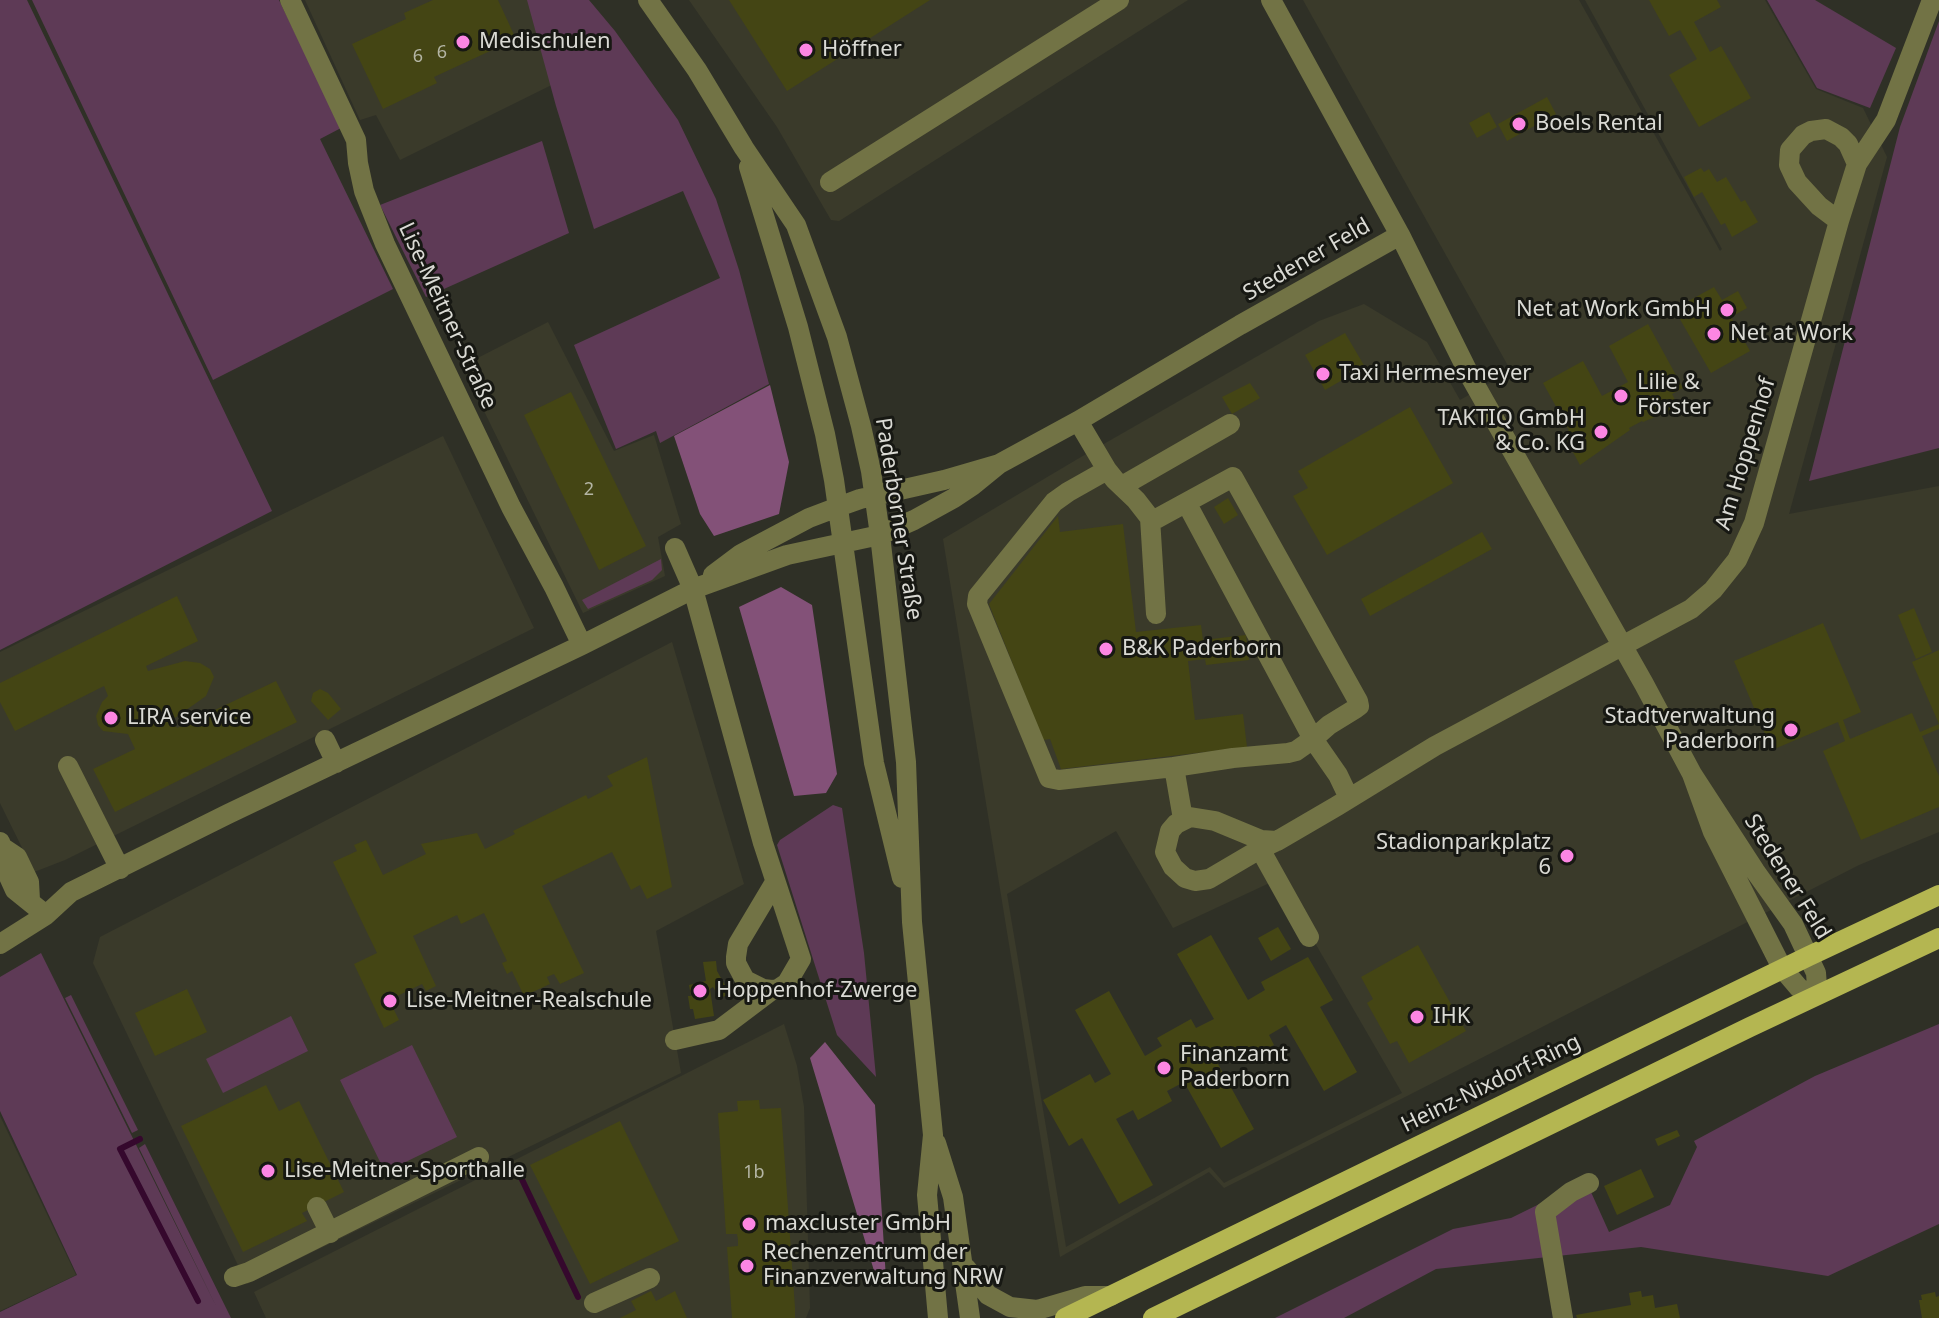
<!DOCTYPE html>
<meta charset="utf-8">
<style>
body{margin:0}
canvas{display:block;background:#2f3026}
</style>
<canvas width="1939" height="1318"></canvas>
<script>
const context = document.querySelector('canvas').getContext('2d');
context.lineJoin = 'round';
function paint(path, color) { context.fillStyle = color; context.fill(path, 'evenodd'); }
const shape = rows => new Path2D(rows.map(r => 'M' + r).join(''));
function stroke(path, color, width, dash) { context.strokeStyle = color; context.lineWidth = width; context.lineCap = dash ? 'butt' : 'round'; context.setLineDash(dash || []); context.stroke(path); }
function write(font, color, halo, rows, align = 'center') {
  context.font = font + ' "Noto Sans",sans-serif'; context.lineWidth = 6; context.setLineDash([]); context.textBaseline = 'middle'; context.strokeStyle = halo; context.fillStyle = color; for (const [text, x, y, turn = 0] of rows) {
    context.save(); context.translate(x, y); context.rotate((+turn || 0) * Math.PI / 180); context.textAlign = isNaN(turn) ? turn : align; if (halo) context.strokeText(text, 0, 0); context.fillText(text, 0, 0); context.restore();
  }
}
paint(shape([
 [305,0,562,0,598,62,400,160,376,115,360,120],
 [689,0,1188,0,839,221,831,220,777,127],
 [1303,0,1579,0,1720,251,1722,249,1585,0,1765,0,1816,89,1863,108,1887,157,1789,514,1939,486,1939,832,1859,865,1407,1096,1224,1188,1209,1172,1060,1257,943,539,1081,457,1319,321,1364,304,1427,342,1460,400,1511,371],
 [1116,831,1173,928,1278,879,1402,1093,1224,1183,1210,1167,1066,1247,1007,894],
 [548,322,614,451,654,435,681,524,658,537,665,576,583,613,462,366],
 [443,436,534,628,65,860,34,872,0,803,0,652],
 [672,642,744,884,656,931,681,1073,247,1284,93,963,100,937],
 [784,1024,797,1066,804,1107,810,1308,806,1318,266,1318,254,1292],
 [0,1116,76,1275,0,1311]
]), '#3a3a2a');
paint(shape([
 [0,0,27,0,272,511,0,650],
 [32,0,279,0,341,128,320,139,393,289,213,380],
 [527,0,589,0,615,31,678,120,716,199,739,270,769,384,660,443,656,431,616,449,574,345,720,278,683,191,594,229,556,106],
 [1767,0,1815,0,1896,48,1870,108,1817,88],
 [1939,21,1939,448,1809,481,1900,127],
 [542,141,569,233,426,297,380,205],
 [661,559,662,570,652,580,588,609,582,600],
 [833,805,842,808,864,953,876,1077,837,1035,777,845,780,840],
 [41,953,217,1308,139,1148,145,1144,231,1318,0,1318,0,1312,77,1275,0,1111,0,977],
 [71,995,138,1130,132,1133,65,998],
 [291,1016,308,1051,223,1093,206,1059],
 [1939,1024,1939,1224,1828,1276,1641,1247,1436,1269,1344,1318,1275,1318,1453,1229,1511,1218,1586,1181,1609,1232,1670,1205,1697,1147,1694,1141,1815,1076],
 [412,1045,457,1137,385,1172,340,1080]
]), '#5e3a56');
paint(shape([
 [770,385,789,462,779,514,714,536,700,514,674,436],
 [781,587,812,605,837,774,826,793,794,796,739,607],
 [825,1042,875,1105,886,1279,878,1284,810,1058]
]), '#835178');
stroke(shape([
 [140,1139,120,1149,198,1301],
 [517,1169,578,1297]
]), '#35082d', 6);
paint(shape([
 [433,0,498,0,516,39,434,77,437,83,383,109,352,44,406,19,404,13],
 [729,0,930,0,787,91],
 [1649,0,1717,0,1721,7,1694,22,1710,52,1721,46,1751,98,1699,127,1669,75,1697,59,1680,30,1669,36],
 [1547,97,1556,114,1507,141,1498,124],
 [1489,112,1497,127,1477,138,1469,123],
 [1701,168,1704,172,1709,169,1717,182,1726,177,1741,202,1745,200,1758,222,1732,237,1725,223,1721,225,1702,192,1694,197,1684,177],
 [1714,287,1722,300,1738,291,1747,308,1731,317,1750,351,1711,373,1674,309],
 [1648,324,1683,388,1672,394,1679,407,1643,422,1642,421,1629,428,1630,430,1580,465,1563,434,1569,430,1543,383,1583,361,1602,396,1628,382,1609,346],
 [1345,333,1365,367,1325,390,1305,355],
 [1250,383,1260,398,1232,414,1222,397],
 [571,392,646,546,599,570,524,415],
 [1410,407,1453,483,1327,555,1293,496,1308,488,1298,471],
 [1228,498,1238,515,1224,524,1214,507],
 [1058,516,1060,532,1123,524,1136,632,1201,625,1203,640,1246,635,1249,660,1206,665,1205,659,1188,661,1195,720,1243,714,1247,747,1061,769,1050,739,1043,740,989,604],
 [1482,532,1492,549,1370,616,1361,599],
 [177,596,198,641,146,666,148,671,185,661,200,663,210,669,214,677,206,696,172,720,177,728,276,681,297,722,115,812,93,769,135,749,128,734,103,731,98,725,96,716,102,702,108,696,104,686,15,731,0,702,0,683],
 [1914,608,1932,652,1916,659,1898,615],
 [1823,623,1861,712,1843,720,1850,739,1912,713,1920,732,1939,724,1912,662,1939,650,1939,729,1922,736,1939,776,1939,807,1861,840,1823,751,1845,741,1838,722,1772,750,1734,661],
 [320,689,328,693,341,709,328,720,311,701,313,693],
 [647,757,672,887,647,899,640,885,631,890,612,852,542,886,584,973,560,984,554,974,547,977,550,984,524,996,512,971,507,974,502,963,507,961,484,913,461,924,457,915,413,936,436,986,426,991,422,984,389,1000,399,1020,384,1028,354,964,377,953,333,862,357,851,354,845,366,840,383,875,426,854,421,844,477,833,485,849,515,834,513,831,586,795,588,799,613,786,607,776],
 [1278,927,1291,949,1271,961,1258,938],
 [1211,935,1248,1000,1265,990,1261,982,1308,957,1333,1000,1320,1007,1357,1072,1324,1091,1286,1025,1269,1035,1274,1045,1240,1063,1234,1054,1218,1064,1254,1129,1221,1148,1184,1082,1167,1091,1172,1101,1138,1120,1133,1110,1116,1119,1153,1185,1119,1204,1082,1138,1069,1146,1043,1100,1090,1074,1095,1083,1111,1074,1075,1010,1109,991,1145,1056,1162,1046,1157,1038,1191,1019,1196,1028,1214,1019,1177,954],
 [1418,945,1466,1031,1409,1063,1397,1041,1390,1044,1367,1003,1373,999,1361,977],
 [716,961,717,971,730,994,720,998,713,987,710,989,714,1016,695,1019,693,1009,690,1009,688,996,691,996,689,985,706,981,703,962],
 [187,989,207,1032,155,1056,135,1013],
 [266,1085,279,1111,299,1101,344,1192,302,1213,307,1221,243,1252,181,1126],
 [759,1100,760,1109,781,1108,795,1308,795,1318,732,1318,727,1247,738,1246,738,1240,737,1234,726,1234,718,1113,738,1111,737,1101],
 [620,1121,679,1241,590,1284,530,1165],
 [1677,1130,1680,1136,1658,1146,1655,1139],
 [1641,1169,1654,1197,1617,1215,1604,1186],
 [651,1291,656,1301,675,1291,687,1318,620,1318,636,1310,631,1301],
 [1641,1291,1642,1297,1653,1295,1655,1308,1677,1304,1680,1318,1577,1318,1576,1315,1631,1305,1629,1293],
 [1935,1292,1936,1297,1939,1296,1939,1318,1922,1318,1919,1300,1922,1300,1921,1295]
]), '#444514');
stroke(shape([
 [290,0,356,140,358,163,364,191,385,244,511,507,554,587,582,645],
 [648,0,697,70,744,148,796,225,837,337,861,426,871,471,880,535,906,762,912,922,933,1135,927,1195,938,1318],
 [1271,0,1400,235,1470,376,1644,684,1692,774,1755,871,1793,924,1816,973,1817,986,1814,996,1799,988,1782,968,1713,832,1692,774],
 [1857,164,1886,120,1932,0],
 [749,167,798,327,825,434,834,480,874,763,902,878],
 [830,182,1119,0],
 [1078,421,1107,470,1068,492,1054,502,978,596,977,604,1049,778,1059,780,1174,767,1183,819],
 [1107,470,1115,480,1136,500,1150,518,1156,519,1233,477,1358,701,1359,706,1355,709,1329,725,1313,739,1187,504],
 [1122,486,1230,424],
 [1150,518,1156,614],
 [675,548,693,589,763,843,801,959,787,983,778,989,772,990,763,989,745,980,736,963,736,957,738,944,775,882],
 [713,575,741,554,809,518,838,507,860,499,944,480,999,464,1078,421,1240,325,1400,235],
 [325,740,336,763],
 [68,766,120,869],
 [1174,767,1233,758,1288,753,1296,751,1313,739,1338,775,1349,798],
 [1277,841,1261,840,1215,821,1190,817,1176,824,1170,831,1165,852,1173,867,1185,878,1195,881,1209,879,1260,849,1277,841,1337,806,1435,746,1691,609,1713,590,1737,560,1754,523,1839,221,1857,164,1848,144,1841,137,1826,129,1811,131,1803,135,1790,150,1789,165,1797,182,1819,206,1839,221],
 [0,842,2,847,3,864,15,890,46,915],
 [2,847,17,857,29,882,30,900],
 [1260,849,1309,937],
 [0,944,46,915,71,892,228,814,582,645,693,589,787,555,880,535,914,520,954,498,972,486,999,464],
 [675,1040,719,1030,772,990],
 [936,1143,953,1197,970,1318],
 [317,1207,330,1233],
 [966,1268,988,1295,1010,1307,1037,1310,1085,1296,1111,1296],
 [234,1277,249,1272,479,1157],
 [594,1303,650,1278],
 [1563,1318,1545,1212,1571,1192,1589,1183]
]), '#727345', 20);
stroke(shape([
 [1065,1318,1809,956,1939,895],
 [1153,1318,1750,1027,1939,938]
]), '#b4b651', 20);
for (const [x, y, r, color] of [
 [463,42,8,"#fc86e3"],
 [806,50,8,"#fc86e3"],
 [1519,124,8,"#fc86e3"],
 [1727,310,8,"#fc86e3"],
 [1714,334,8,"#fc86e3"],
 [1323,374,8,"#fc86e3"],
 [1621,396,8,"#fc86e3"],
 [1601,432,8,"#fc86e3"],
 [1106,649,8,"#fc86e3"],
 [111,718,8,"#fc86e3"],
 [1791,730,8,"#fc86e3"],
 [1567,856,8,"#fc86e3"],
 [700,991,8,"#fc86e3"],
 [390,1001,8,"#fc86e3"],
 [1417,1017,8,"#fc86e3"],
 [1164,1068,8,"#fc86e3"],
 [268,1171,8,"#fc86e3"],
 [749,1224,8,"#fc86e3"],
 [747,1266,8,"#fc86e3"]
]) { const dot = new Path2D(); dot.arc(x, y, r, 0, 2 * Math.PI); context.fillStyle = color; context.fill(dot); stroke(dot, '#171813', 3); }
write('18px', '#b4b5a4', null, [
 ["6",442,53],
 ["6",418,57],
 ["2",589,490],
 ["1b",754,1173]
]);
write('22px', '#dadad4', '#171813', [
 ["Medischulen",479,42],
 ["Höffner",822,50],
 ["Boels Rental",1535,124],
 ["Net at Work GmbH",1711,310,"right"],
 ["Net at Work",1730,334],
 ["Taxi Hermesmeyer",1339,374],
 ["Lilie &",1637,383],
 ["Förster",1637,408],
 ["TAKTIQ GmbH",1585,419,"right"],
 ["& Co. KG",1585,444,"right"],
 ["B&K Paderborn",1122,649],
 ["Stadtverwaltung",1775,717,"right"],
 ["Paderborn",1775,742,"right"],
 ["LIRA service",127,718],
 ["Stadionparkplatz",1551,843,"right"],
 ["6",1551,868,"right"],
 ["Hoppenhof-Zwerge",716,991],
 ["Lise-Meitner-Realschule",406,1001],
 ["IHK",1433,1017],
 ["Finanzamt",1180,1055],
 ["Paderborn",1180,1080],
 ["Lise-Meitner-Sporthalle",284,1171],
 ["maxcluster GmbH",765,1224],
 ["Rechenzentrum der",763,1253],
 ["Finanzverwaltung NRW",763,1278]
], 'left');
write('22px', '#dadad4', '#171813', [
 ["Stedener Feld",1307,260,-30],
 ["Lise-Meitner-Straße",447,316,65],
 ["Am Hoppenhof",1746,454,-73],
 ["Paderborner Straße",898,519,81],
 ["Stedener Feld",1787,877,58],
 ["Heinz-Nixdorf-Ring",1491,1084,-26]
]);
</script>
